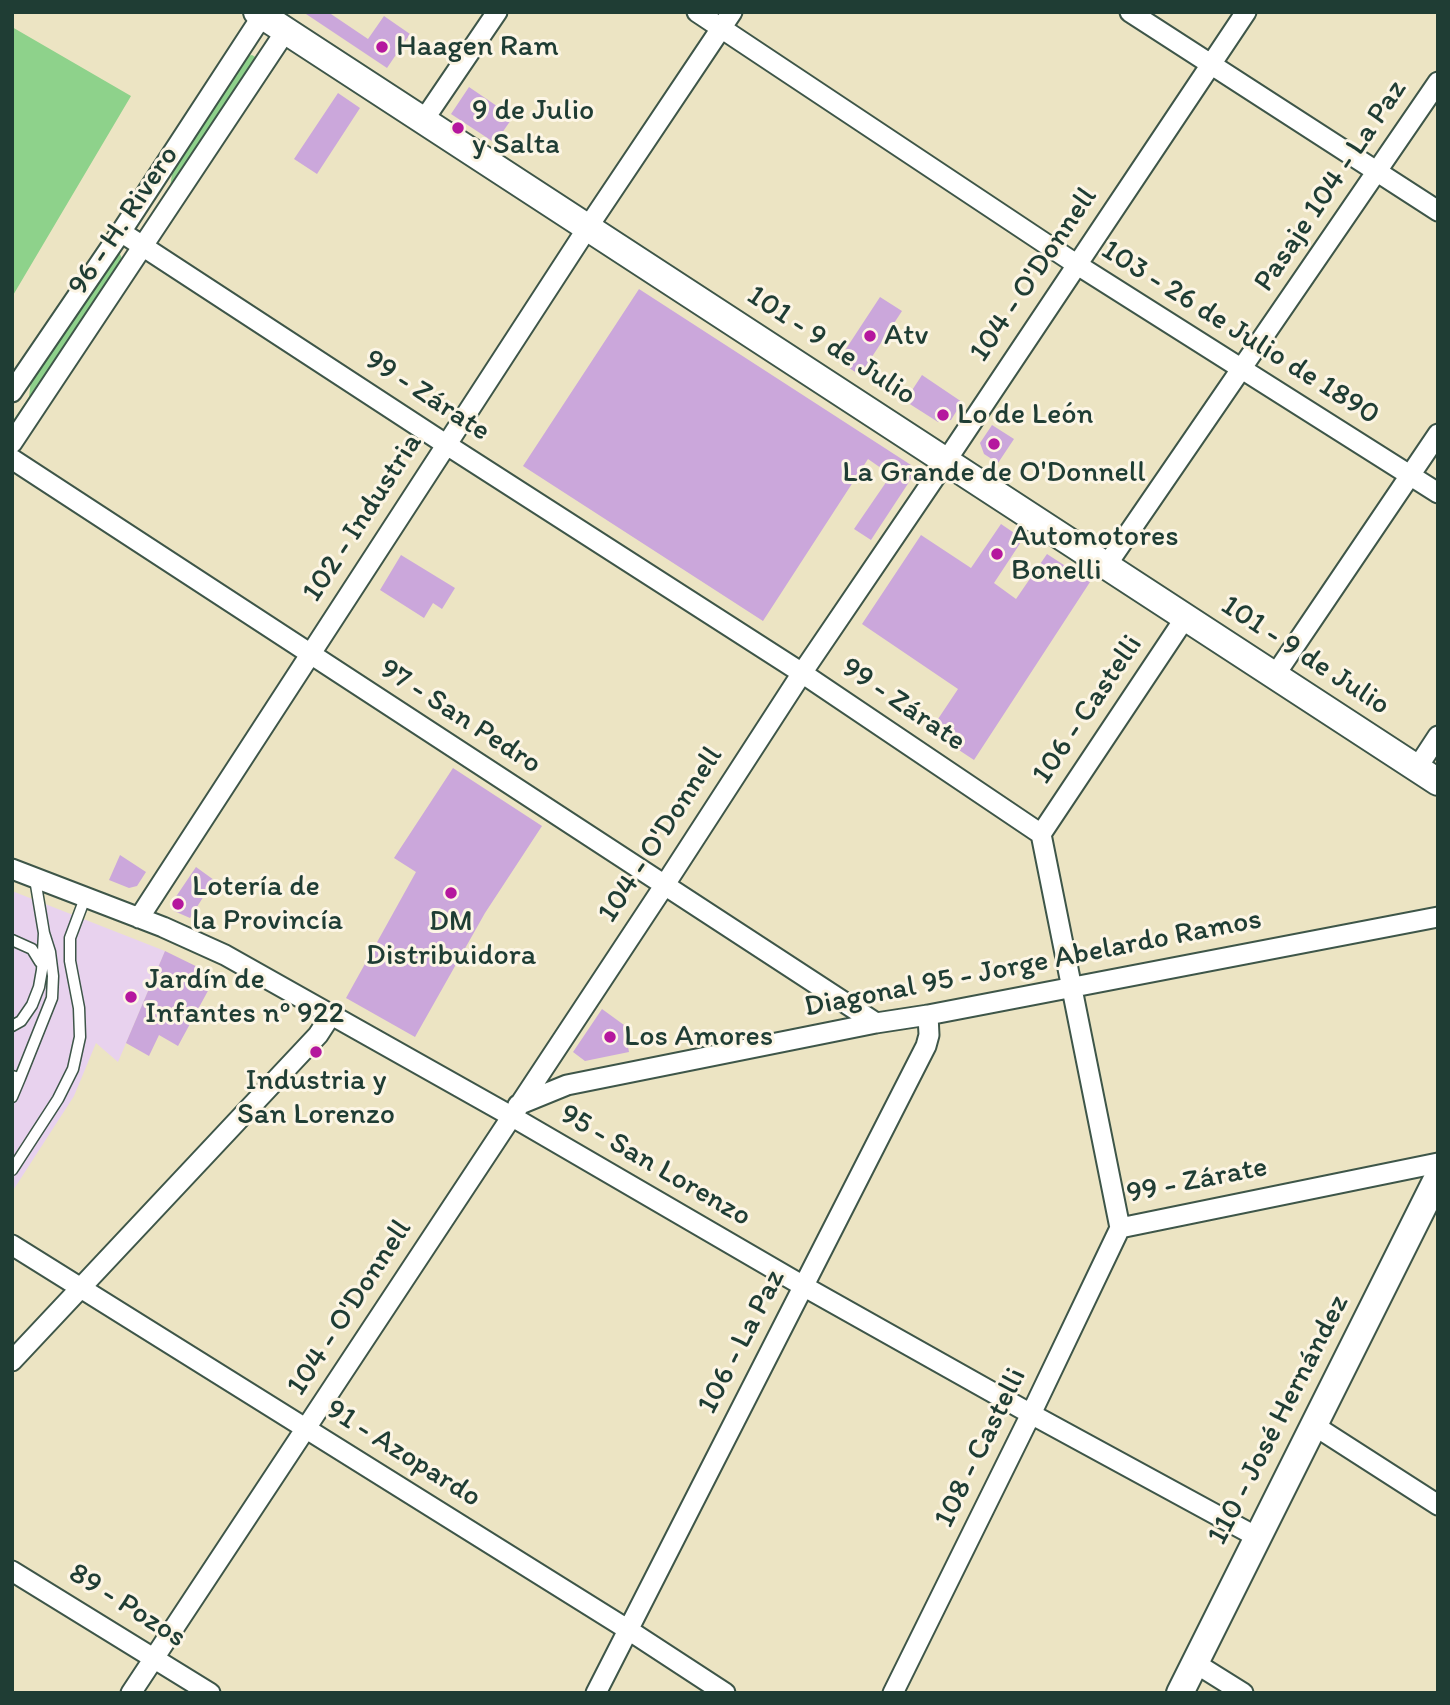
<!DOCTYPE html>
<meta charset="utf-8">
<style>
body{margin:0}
#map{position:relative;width:1450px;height:1705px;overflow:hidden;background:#ece4c3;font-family:Itim,sans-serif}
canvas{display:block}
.frame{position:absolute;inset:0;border:14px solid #1f3d34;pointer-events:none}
</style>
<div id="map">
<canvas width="1450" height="1705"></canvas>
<div class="frame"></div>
</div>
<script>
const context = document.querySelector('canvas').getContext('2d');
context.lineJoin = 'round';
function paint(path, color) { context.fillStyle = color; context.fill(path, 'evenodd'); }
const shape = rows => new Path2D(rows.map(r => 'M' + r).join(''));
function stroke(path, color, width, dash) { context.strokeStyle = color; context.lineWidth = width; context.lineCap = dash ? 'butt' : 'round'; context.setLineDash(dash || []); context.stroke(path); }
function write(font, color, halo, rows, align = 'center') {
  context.font = font + ' Itim,sans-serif'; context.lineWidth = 6; context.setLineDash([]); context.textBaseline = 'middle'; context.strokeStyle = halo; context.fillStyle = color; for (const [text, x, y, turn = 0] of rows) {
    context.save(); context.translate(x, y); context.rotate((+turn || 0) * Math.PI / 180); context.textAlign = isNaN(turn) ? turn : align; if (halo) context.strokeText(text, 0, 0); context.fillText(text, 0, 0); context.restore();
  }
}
paint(shape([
 [12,891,165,951,118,1062,96,1043,74,1096,12,1192]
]), '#e8d2ee');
paint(shape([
 [12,27,131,96,12,297],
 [252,55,257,58,151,220,149,218,170,187,173,168,248,56],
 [120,254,123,261,12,426,12,422,29,397,31,380,114,255]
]), '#8ed28b');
paint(shape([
 [303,12,328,12,368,39,384,16,410,34,387,68],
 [469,87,513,117,495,143,451,114],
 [338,93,360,108,317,174,294,159],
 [639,289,911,465,913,476,871,540,854,529,891,475,868,459,763,621,523,466],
 [880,297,902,311,860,375,838,361],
 [922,375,962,402,951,420,938,422,905,401],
 [992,425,1014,439,998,463,984,454,980,443],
 [1001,524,1023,539,994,583,1016,599,1047,554,1090,582,974,760,930,731,958,689,862,624,921,535,971,568],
 [401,555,455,588,442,609,433,603,424,618,380,590],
 [453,768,542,826,485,913,415,1037,346,998,416,872,394,858],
 [120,855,146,872,137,886,129,888,109,880],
 [196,867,214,880,190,918,174,911,171,904],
 [165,951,216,976,178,1046,159,1035,149,1056,126,1043],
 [602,1009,624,1025,629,1052,585,1061,573,1052]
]), '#cba7db');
const lane = shape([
 [12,940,32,949,40,962],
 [12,1026,21,1021,32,1005,39,987,42,970,44,933,35,879],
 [12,1076,20,1078,52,998,53,976,50,952,44,933],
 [12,1097,20,1078],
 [12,1170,58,1099,73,1069,80,1037,79,1008,70,961,70,938,85,898]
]);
const street = shape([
 [697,12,1076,264,1438,493],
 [1130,12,1438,211],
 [423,121,497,12],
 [121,232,447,445,802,673,1041,834,1120,1228],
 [12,392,121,232,262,16],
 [12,443,285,32],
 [12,459,876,1023],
 [1106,566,1438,82],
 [1275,675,1438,434],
 [1417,768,1438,736],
 [1041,834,1185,618],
 [12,869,163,927,225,955,511,1116,805,1287,1031,1414,1257,1537],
 [139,918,588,227,732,12],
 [518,1105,567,1085,876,1023,928,1015,1438,917],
 [1120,1228,1438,1163],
 [12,1245,627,1629,725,1693],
 [12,1361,318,1035,331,1015],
 [1315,1426,1438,1505],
 [12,1571,210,1693],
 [1195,1663,1243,1693],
 [131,1693,664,886,802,673,946,461,1246,12],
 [596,1693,926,1046,929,1035,928,1015],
 [893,1693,1031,1414,1120,1228]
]);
const secondary = shape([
 [257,12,1438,782],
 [1180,1693,1438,1177]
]);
stroke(lane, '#3e5649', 13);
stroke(street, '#3e5649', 23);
stroke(secondary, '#3e5649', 30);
stroke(lane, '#fff', 10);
stroke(street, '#fff', 19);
stroke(secondary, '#fff', 26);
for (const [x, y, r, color] of [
 [382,47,7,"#b5179e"],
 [458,128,7,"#b5179e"],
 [870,336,7,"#b5179e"],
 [943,415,7,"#b5179e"],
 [994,444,7,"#b5179e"],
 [997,554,7,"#b5179e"],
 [451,893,7,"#b5179e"],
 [178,904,7,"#b5179e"],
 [131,997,7,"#b5179e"],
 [610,1037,7,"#b5179e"],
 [316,1052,7,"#b5179e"]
]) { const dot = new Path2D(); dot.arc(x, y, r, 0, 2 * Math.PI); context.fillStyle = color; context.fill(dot); stroke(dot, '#fcf5e5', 2.5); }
write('30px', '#1f3d34', '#fcf5e5', [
 ["Haagen Ram",396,47],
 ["9 de Julio",472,111],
 ["y Salta",472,145],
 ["Atv",884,336],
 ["Lo de León",957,415],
 ["La Grande de O'Donnell",994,473,"center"],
 ["Automotores",1011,537],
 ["Bonelli",1011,571],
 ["Lotería de",192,887],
 ["la Provincía",192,921],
 ["DM",451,922,"center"],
 ["Distribuidora",451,956,"center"],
 ["Jardín de",145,980],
 ["Infantes nº 922",145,1014],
 ["Los Amores",624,1037],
 ["Industria y",316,1081,"center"],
 ["San Lorenzo",316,1115,"center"]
], 'left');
write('30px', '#1f3d34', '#fcf5e5', [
 ["Pasaje 104 - La Paz",1331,186,-56],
 ["96 - H. Rivero",124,221,-56],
 ["104 - O'Donnell",1034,275,-56],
 ["103 - 26 de Julio de 1890",1240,333,32],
 ["101 - 9 de Julio",831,346,33],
 ["99 - Zárate",427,396,33],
 ["102 - Industria",363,518,-57],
 ["101 - 9 de Julio",1305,656,33],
 ["99 - Zárate",903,705,34],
 ["106 - Castelli",1088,710,-56],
 ["97 - San Pedro",460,717,33],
 ["104 - O'Donnell",661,835,-57],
 ["Diagonal 95 - Jorge Abelardo Ramos",1033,964,-11],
 ["95 - San Lorenzo",655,1166,30],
 ["99 - Zárate",1197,1181,-11],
 ["104 - O'Donnell",350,1308,-57],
 ["106 - La Paz",742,1342,-63],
 ["110 - José Hernández",1279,1420,-63],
 ["108 - Castelli",981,1448,-64],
 ["91 - Azopardo",403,1454,32],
 ["89 - Pozos",127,1606,32]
]);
</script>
